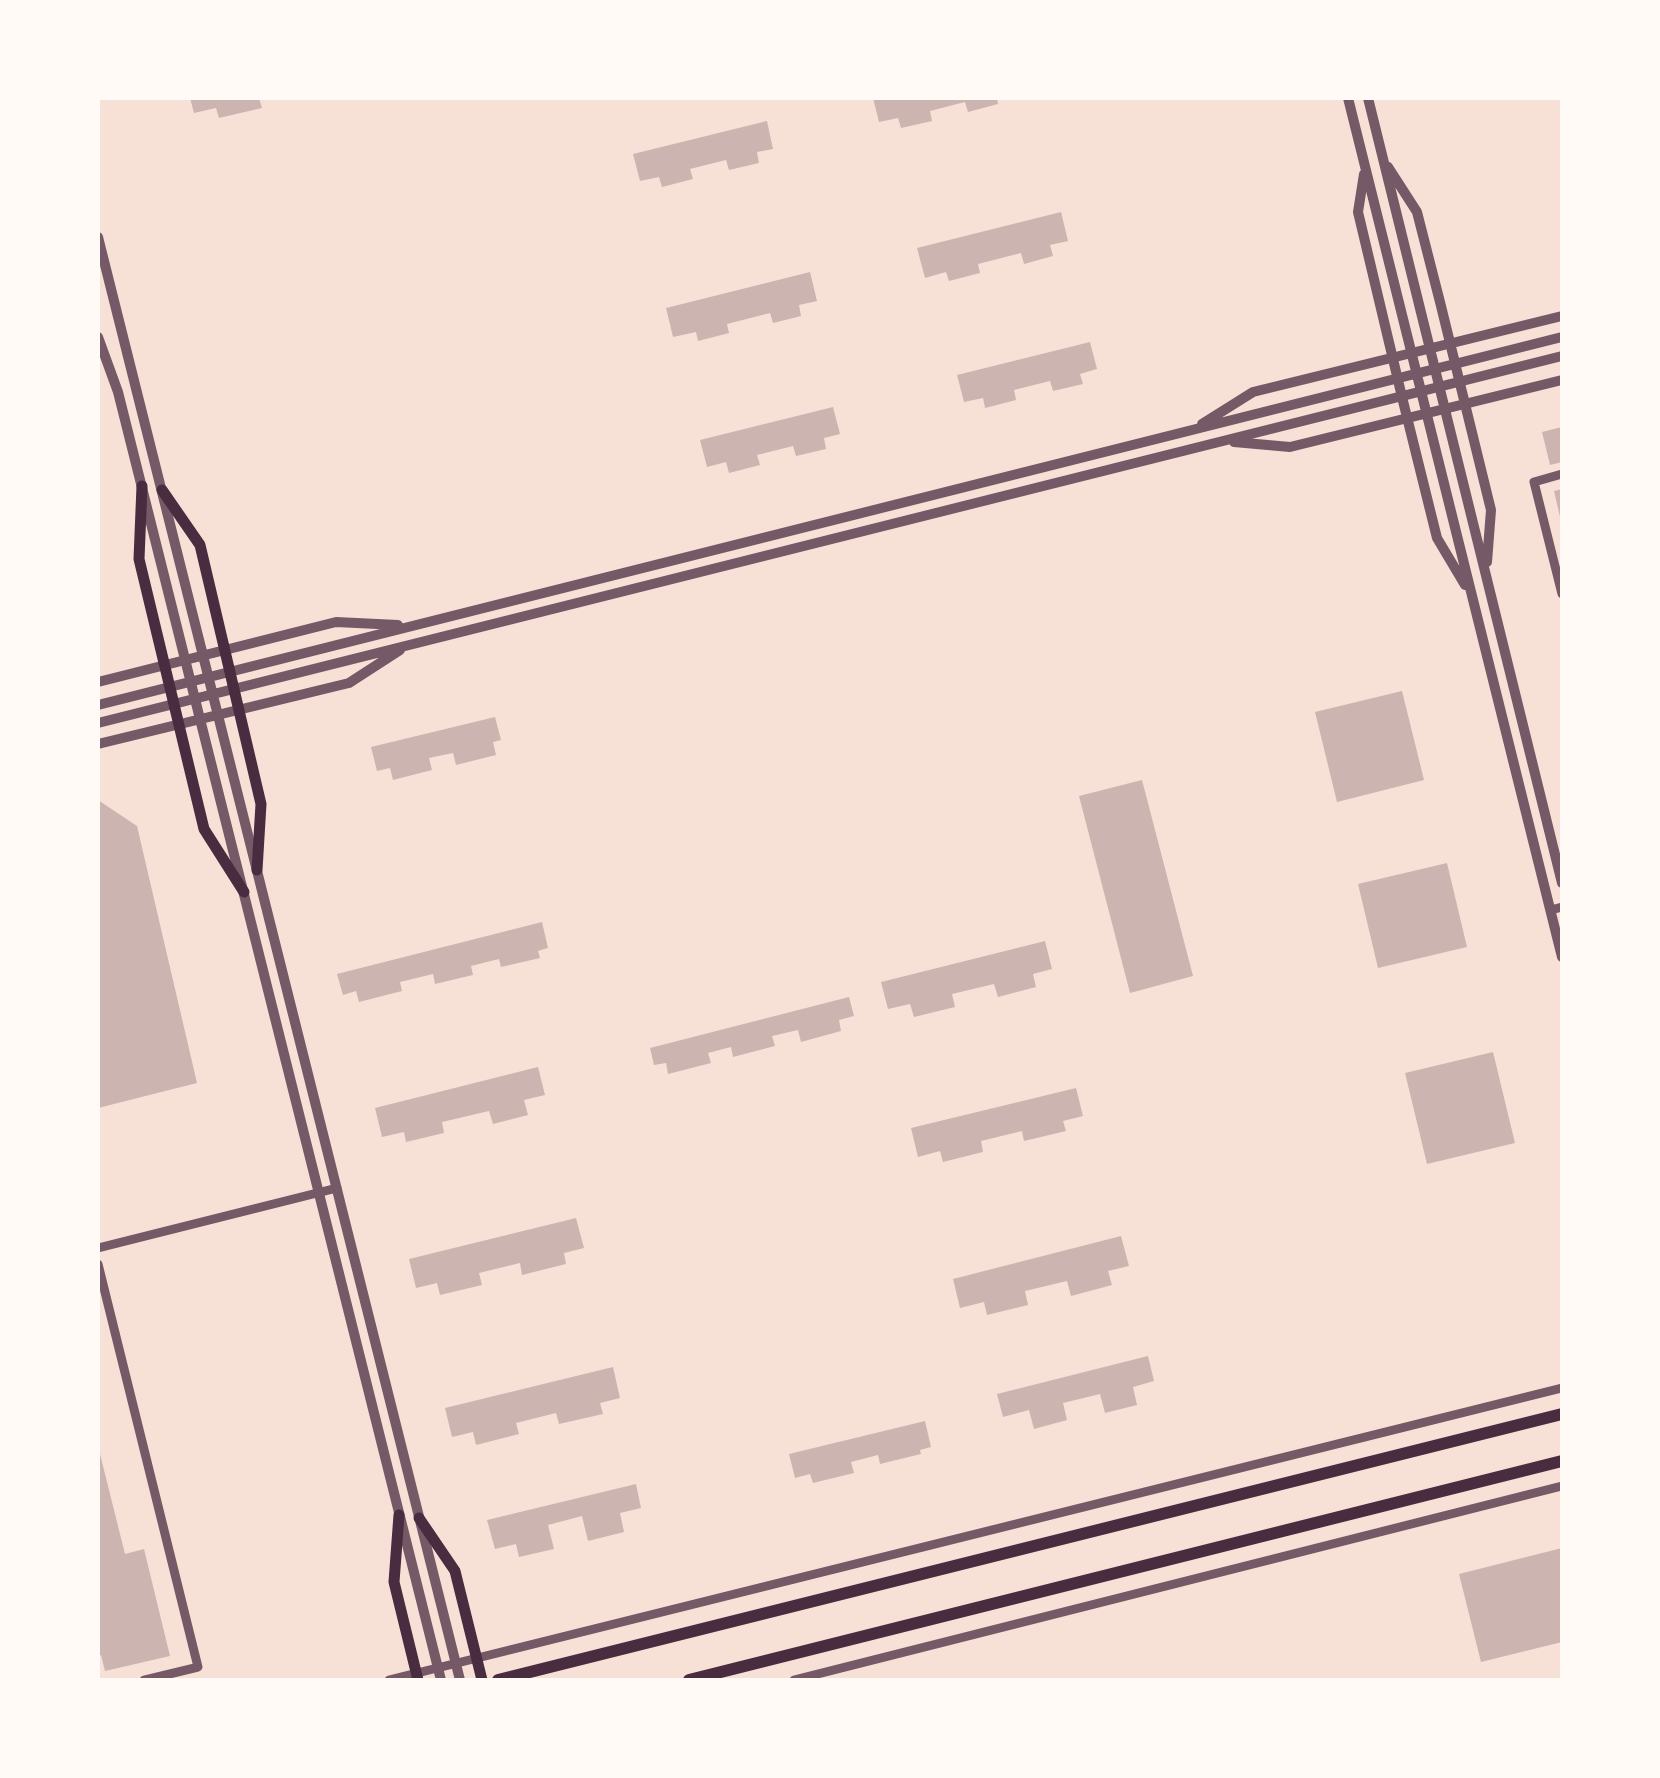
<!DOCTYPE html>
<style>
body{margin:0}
#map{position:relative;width:1660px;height:1778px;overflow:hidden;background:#f7e1d7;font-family:"PT Sans",sans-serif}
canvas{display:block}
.frame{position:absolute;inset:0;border:100px solid #fffaf5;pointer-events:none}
</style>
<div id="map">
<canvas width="1660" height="1778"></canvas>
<div class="frame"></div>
</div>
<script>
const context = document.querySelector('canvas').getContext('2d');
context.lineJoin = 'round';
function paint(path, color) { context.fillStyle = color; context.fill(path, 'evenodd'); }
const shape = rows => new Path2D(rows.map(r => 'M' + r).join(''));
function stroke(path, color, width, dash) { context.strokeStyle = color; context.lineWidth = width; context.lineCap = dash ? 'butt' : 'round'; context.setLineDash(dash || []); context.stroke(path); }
paint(shape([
 [190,98,259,98,262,108,219,118,216,108,194,113],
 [873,98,997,98,998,104,968,112,965,102,930,111,932,121,901,128,898,118,879,122],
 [767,121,773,149,757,152,759,163,729,170,726,160,690,169,693,179,662,187,659,177,640,181,633,154],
 [1061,212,1068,241,1050,245,1053,256,1024,264,1021,253,978,264,980,273,949,281,946,272,925,278,917,248],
 [810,272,817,301,799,305,801,316,773,323,770,313,727,324,729,333,698,341,696,332,673,337,666,308],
 [1090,342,1097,369,1080,374,1083,384,1053,391,1050,381,1014,390,1016,400,985,408,983,398,964,402,957,375],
 [833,407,840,434,824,438,826,449,796,456,793,446,757,455,760,465,729,473,726,462,707,467,700,440],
 [1562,427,1562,462,1550,465,1542,432],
 [1562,489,1562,521,1561,521,1554,491],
 [1402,691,1424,780,1337,802,1315,712],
 [495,717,501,740,493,742,496,755,456,765,453,753,429,758,432,770,393,780,390,768,377,771,371,747],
 [1142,780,1193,976,1130,993,1079,796],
 [98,800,137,826,197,1083,98,1108],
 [1447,863,1467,947,1378,968,1358,884],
 [542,922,548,948,538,951,540,958,501,967,499,959,471,966,473,975,435,984,433,974,400,982,402,991,359,1002,356,991,343,995,337,974],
 [1045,941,1052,969,1033,974,1036,987,998,997,994,984,952,994,955,1007,914,1017,910,1004,888,1009,881,982],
 [849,997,854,1016,839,1020,841,1031,801,1042,798,1030,772,1036,775,1046,733,1057,731,1047,708,1053,711,1063,668,1074,666,1063,654,1065,650,1048],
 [1493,1052,1515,1143,1427,1164,1405,1073],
 [538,1067,545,1095,524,1100,528,1115,493,1124,489,1111,442,1122,444,1133,406,1142,404,1132,382,1137,375,1108],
 [1076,1088,1083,1116,1063,1121,1066,1131,1024,1141,1022,1131,981,1141,983,1152,943,1162,940,1151,918,1157,911,1128],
 [576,1218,584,1248,564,1253,566,1264,522,1275,520,1263,479,1273,482,1285,440,1295,437,1283,416,1288,409,1259],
 [1121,1236,1129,1266,1108,1271,1112,1285,1071,1296,1067,1281,1025,1291,1028,1305,987,1315,984,1302,960,1308,953,1279],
 [1148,1356,1154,1381,1133,1387,1137,1405,1105,1413,1100,1394,1063,1403,1067,1420,1034,1429,1029,1410,1003,1417,997,1394],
 [613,1367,620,1398,600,1403,603,1414,559,1424,556,1413,516,1423,519,1434,476,1445,473,1432,452,1437,445,1408],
 [925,1421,931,1447,920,1450,921,1454,880,1464,878,1455,851,1462,854,1473,813,1483,810,1474,795,1478,789,1454],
 [98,1446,125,1554,144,1549,170,1656,105,1671,101,1655,98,1656],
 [636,1484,641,1508,620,1513,624,1532,588,1541,582,1516,548,1525,554,1549,519,1557,516,1544,495,1549,487,1520],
 [1562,1548,1562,1642,1481,1662,1459,1574]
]), '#ccb4b1');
stroke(shape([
 [1562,474,1534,482,1562,594],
 [1551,910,1562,907],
 [98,1248,337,1188],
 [98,1264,198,1667,144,1680],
 [389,1680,1562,1388],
 [794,1680,1562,1486]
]), '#755966', 9);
stroke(shape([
 [1348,98,1562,957],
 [1368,98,1562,883],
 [1388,167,1417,212,1441,306,1491,510,1487,562],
 [1364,174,1358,212,1402,397,1437,538,1465,585],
 [98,237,460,1680],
 [98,337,118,392,441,1680],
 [1202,424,1253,392,1562,316],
 [1234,442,1290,447,1562,380],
 [98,682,336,622,398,625],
 [98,705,1562,337],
 [98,723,1562,356],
 [98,744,349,683,400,650]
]), '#755966', 10);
stroke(shape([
 [142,486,139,559,204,829,244,892],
 [162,490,200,545,261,804,257,870],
 [399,1515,394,1582,418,1680],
 [419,1518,455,1571,482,1680]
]), '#4a2c40', 11);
stroke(shape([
 [498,1680,1562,1414],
 [689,1680,1562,1461]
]), '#4a2c40', 12);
</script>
